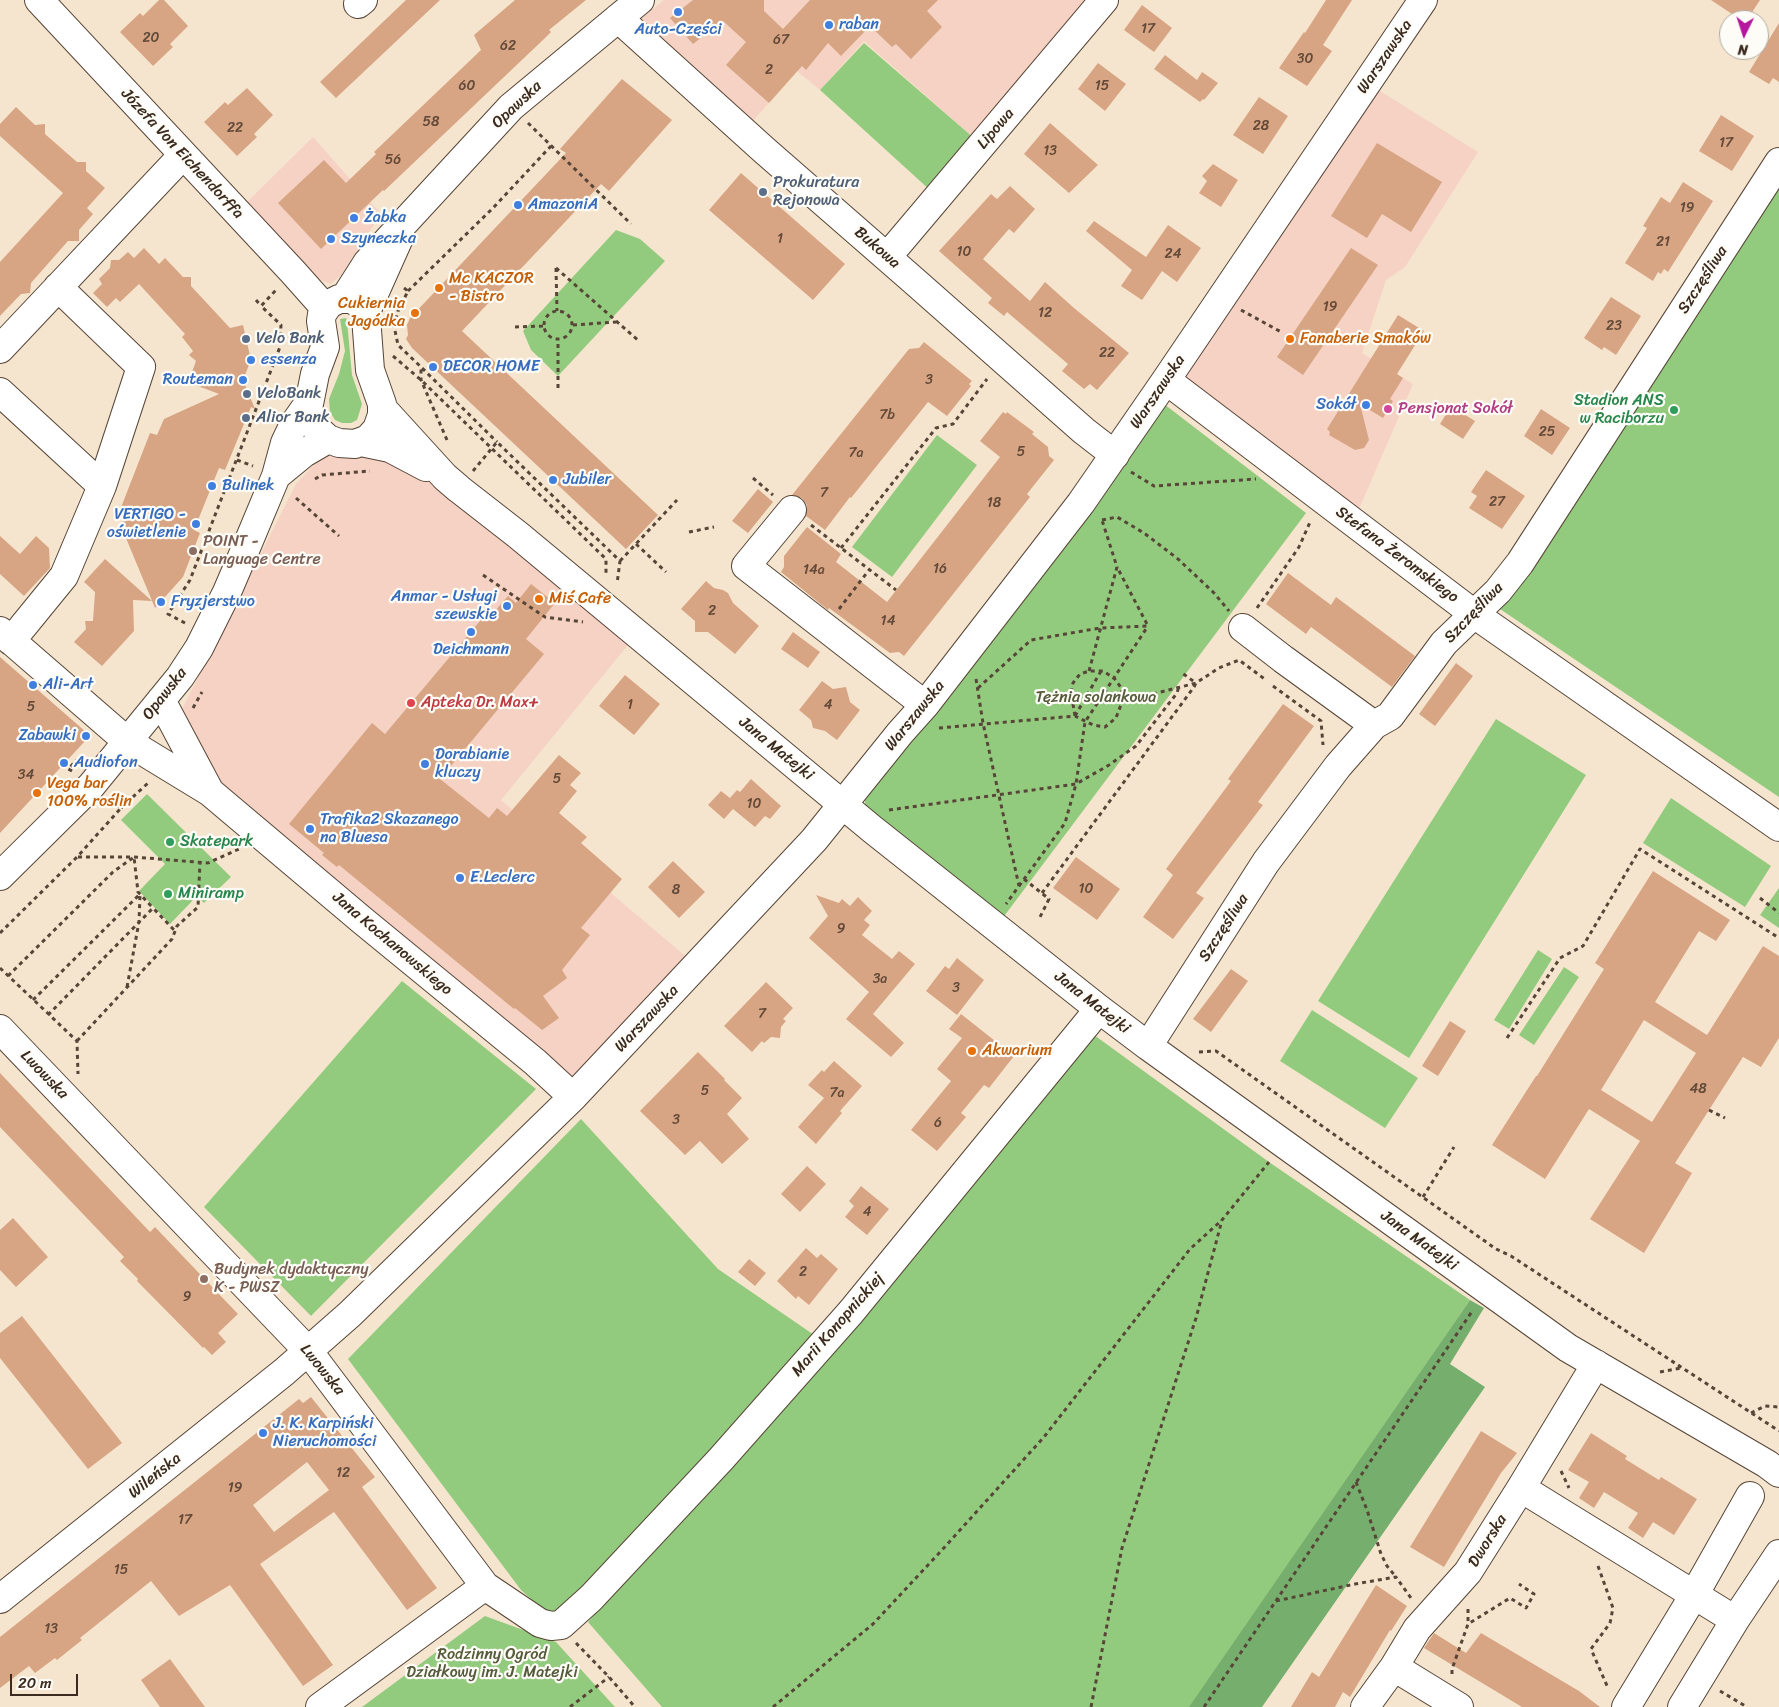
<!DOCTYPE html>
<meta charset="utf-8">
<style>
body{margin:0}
#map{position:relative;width:1779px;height:1707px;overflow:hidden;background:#f6e5ce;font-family:Sriracha,sans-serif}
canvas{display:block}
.north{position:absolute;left:1719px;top:10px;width:50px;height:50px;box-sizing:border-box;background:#fdfcf7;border:1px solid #afa8a0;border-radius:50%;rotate:184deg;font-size:14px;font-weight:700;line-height:20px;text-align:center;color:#3b2a1e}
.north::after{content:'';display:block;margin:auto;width:18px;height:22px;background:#b5179e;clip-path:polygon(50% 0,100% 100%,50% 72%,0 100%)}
.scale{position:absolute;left:10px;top:1674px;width:68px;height:22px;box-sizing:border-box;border:2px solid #3b2a1e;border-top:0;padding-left:6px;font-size:15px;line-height:18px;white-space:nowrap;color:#3b2a1e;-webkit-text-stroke:4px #fdfcf7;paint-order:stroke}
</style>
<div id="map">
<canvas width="1779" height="1707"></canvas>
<div class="north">N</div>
<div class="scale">20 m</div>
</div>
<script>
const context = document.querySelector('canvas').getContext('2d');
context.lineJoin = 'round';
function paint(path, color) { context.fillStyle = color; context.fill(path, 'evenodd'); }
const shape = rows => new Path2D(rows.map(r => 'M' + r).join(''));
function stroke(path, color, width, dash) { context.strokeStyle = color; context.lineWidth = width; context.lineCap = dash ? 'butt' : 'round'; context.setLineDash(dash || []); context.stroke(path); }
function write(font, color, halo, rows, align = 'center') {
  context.font = font + ' Sriracha,sans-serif'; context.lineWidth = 4.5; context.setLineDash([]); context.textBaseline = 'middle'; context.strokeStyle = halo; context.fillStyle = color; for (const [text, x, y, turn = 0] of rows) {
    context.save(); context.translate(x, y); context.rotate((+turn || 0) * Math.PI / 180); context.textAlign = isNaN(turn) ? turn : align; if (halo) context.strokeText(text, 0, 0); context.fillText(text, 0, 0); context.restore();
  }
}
paint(shape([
 [664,0,1092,0,975,139,864,41,820,90,797,71,753,121,637,22],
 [1372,86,1478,152,1405,267,1386,280,1362,353,1413,384,1359,509,1182,379],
 [313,137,381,214,341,275,331,284,310,276,244,205],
 [373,454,426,475,628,645,501,800,690,960,569,1083,220,784,178,717,296,484,322,456]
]), '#f5d2c3');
paint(shape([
 [864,43,975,139,931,191,820,90],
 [1779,180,1779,797,1500,609],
 [616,230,640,239,665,261,558,376,531,350,523,331],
 [346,318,347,321,352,375,362,404,357,420,351,423,342,423,335,420,330,412,329,399,339,374,345,351,340,319],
 [1164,404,1306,513,1002,919,865,805,865,796],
 [937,435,977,465,892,577,852,547],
 [1496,719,1586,775,1409,1058,1318,1001],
 [147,794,231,877,204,903,197,896,170,924,139,891,165,864,121,820],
 [1671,798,1771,866,1745,907,1643,843],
 [1779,888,1779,928,1760,915],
 [1538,950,1552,959,1509,1029,1494,1020],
 [1564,967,1579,977,1534,1045,1519,1035],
 [402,981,536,1089,311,1316,204,1207],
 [1312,1010,1418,1078,1385,1128,1280,1061],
 [1094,1035,1269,1162,1470,1300,1191,1707,662,1707,588,1622,847,1335],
 [581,1119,718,1269,817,1337,643,1530,551,1617,521,1590,348,1359],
 [485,1616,556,1642,615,1707,362,1707]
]), '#93cb7e');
paint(shape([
 [1470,1300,1484,1308,1450,1364,1485,1387,1262,1707,1189,1707]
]), '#76af6d');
paint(shape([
 [159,0,164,0,188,26,170,44,173,47,153,66,120,32,140,13,143,16],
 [406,0,440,0,336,98,320,82],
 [515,0,586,0,549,30,551,32,544,39,384,191,383,190,321,249,278,203,324,160,346,183,376,154,374,152,481,50,474,35],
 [693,0,764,0,764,11,783,29,810,0,938,0,927,11,942,27,911,59,896,44,892,47,870,26,841,56,828,43,806,70,802,66,769,103,726,65,746,42,723,21,693,44,670,18],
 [1326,0,1352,0,1323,45,1332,51,1307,86,1279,68,1304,32,1305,33],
 [1711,0,1760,0,1747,20,1741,20],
 [1142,5,1172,28,1154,52,1124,30],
 [1779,23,1779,82,1773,78,1769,84,1749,72],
 [1165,55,1197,80,1202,72,1218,83,1204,100,1203,99,1200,102,1154,69],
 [1098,63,1126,84,1105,111,1078,89],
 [622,79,672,120,609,191,601,184,462,331,658,515,626,549,412,348,406,339,408,335,407,325,410,318,566,153,560,149],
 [247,88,273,115,254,134,257,137,237,156,204,122,225,102,228,105],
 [1259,97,1288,116,1263,154,1233,135],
 [16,107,35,125,45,124,45,134,77,162,86,162,86,171,105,188,87,208,93,214,79,230,79,241,68,241,31,283,30,293,21,294,0,316,0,262,63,193,0,136,0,124],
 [1721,115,1754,136,1732,171,1699,151],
 [1050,123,1098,165,1069,193,1024,154],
 [1377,143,1442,182,1411,232,1382,214,1367,238,1331,216],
 [1213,164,1238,180,1221,207,1199,193,1207,181,1202,176],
 [741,173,845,264,813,300,709,210],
 [1683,182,1713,201,1668,272,1664,269,1661,274,1658,272,1653,281,1625,263,1647,228,1643,226,1661,197,1670,203],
 [1010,186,1035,209,1014,233,1009,229,983,259,1030,301,1045,282,1074,308,1129,353,1097,390,1090,384,1084,389,1062,371,1068,364,1007,312,1004,316,988,303,992,298,939,251,991,194,997,199],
 [1094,221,1146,257,1168,225,1201,248,1177,282,1162,271,1142,300,1121,286,1132,270,1086,231],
 [144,248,159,264,165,258,183,277,191,277,191,286,230,328,243,325,251,360,243,380,255,409,251,407,225,470,219,468,194,530,200,533,183,577,155,608,121,526,126,513,120,510,150,433,157,435,164,419,219,394,190,383,194,373,192,372,196,361,189,355,193,351,182,337,185,334,139,284,120,302,116,298,107,307,93,293,102,284,99,279,110,268,111,260,119,260,128,252,134,258],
 [1351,248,1378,265,1303,375,1277,357],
 [1611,297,1641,316,1616,355,1604,347,1602,350,1584,338],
 [1398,315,1424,331,1397,374,1403,378,1390,399,1393,401,1383,418,1360,404,1369,440,1364,448,1355,450,1329,435,1330,432,1327,429],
 [924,342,972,381,969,384,971,386,947,416,928,402,851,498,850,497,825,530,806,516,807,505,802,498,792,495,909,349,919,348],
 [1451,406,1475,421,1463,439,1440,424],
 [1541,409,1570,428,1552,455,1524,436],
 [1003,412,1006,414,1007,412,1034,432,1032,434,1048,447,1049,456,1054,460,1027,494,1030,497,904,656,899,652,890,653,829,608,828,610,781,572,784,567,784,556,807,527,841,554,836,562,887,602,1000,457,980,441],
 [1486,470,1525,496,1502,529,1469,508,1477,496,1471,492],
 [758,489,773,502,748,533,732,521],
 [0,536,20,554,36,536,49,548,50,568,24,596,0,574],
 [105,559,152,601,133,600,134,631,102,666,74,642,86,629,85,621,93,621,95,592,84,582],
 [1288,573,1331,605,1336,597,1415,656,1392,687,1311,627,1306,634,1266,604],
 [706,581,714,588,723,590,728,593,733,603,759,626,735,654,708,632,695,632,695,621,681,609],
 [531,584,555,603,526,639,544,654,440,779,489,818,497,808,507,816,559,755,581,773,570,785,577,791,559,813,587,837,581,843,622,879,581,928,590,935,562,970,567,978,543,996,559,1018,542,1030,515,1008,514,1009,339,865,337,867,322,855,324,853,289,824,372,723,385,734,490,609,494,612,508,596,516,603],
 [793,632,820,652,808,668,781,649],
 [0,657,86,732,86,740,0,833],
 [1456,663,1473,676,1435,726,1419,714],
 [625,675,660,704,634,735,599,706],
 [822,681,833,689,846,687,850,702,860,710,837,740,825,731,813,728,811,720,799,710],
 [1283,704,1314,726,1258,802,1263,805,1196,893,1204,898,1173,939,1143,917,1173,875,1166,869,1231,781,1228,779],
 [751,779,781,806,770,819,765,816,755,827,733,809,724,819,708,805,721,791,730,798,737,790,740,792],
 [1076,857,1120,889,1097,920,1053,888],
 [673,861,705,892,679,918,648,887],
 [1653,871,1730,920,1716,941,1699,931,1655,1002,1707,1035,1763,946,1779,956,1779,1038,1761,1067,1743,1057,1675,1163,1692,1173,1644,1253,1590,1219,1640,1141,1589,1109,1545,1179,1492,1145,1536,1076,1537,1076,1604,969,1595,963],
 [1644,1020,1696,1053,1652,1122,1601,1090],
 [816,895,839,903,842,899,850,906,858,897,872,911,864,920,870,925,862,935,892,959,899,951,915,964,873,1014,904,1043,891,1057,846,1019,869,992,809,938,828,916],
 [957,958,984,980,957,1015,926,991,945,966,949,969],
 [1231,969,1248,981,1211,1032,1193,1019],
 [766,982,793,1008,783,1019,786,1021,781,1027,780,1038,771,1037,764,1043,762,1041,752,1052,724,1026],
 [961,1014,1014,1056,989,1088,984,1085,961,1113,966,1117,937,1151,911,1130,951,1081,937,1069,962,1038,949,1029],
 [1450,1021,1466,1031,1438,1076,1422,1066],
 [698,1052,725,1079,724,1080,742,1098,727,1114,749,1139,722,1164,700,1141,685,1155,640,1111],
 [834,1061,862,1086,840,1111,842,1113,816,1144,798,1127,824,1098,808,1085,822,1070,824,1072],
 [0,1073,150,1232,155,1227,238,1314,218,1333,226,1342,212,1355,204,1347,203,1348,137,1281,138,1279,120,1261,124,1257,0,1127],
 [807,1166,826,1184,800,1212,781,1194],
 [861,1186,889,1209,867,1235,845,1217,854,1206,849,1201],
 [13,1218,48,1257,16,1287,0,1270,0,1230],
 [806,1248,817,1258,821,1254,838,1269,809,1305,798,1296,796,1299,777,1281],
 [749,1259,766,1273,755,1286,738,1272],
 [22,1316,122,1443,88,1469,0,1358,0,1333],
 [311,1397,375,1477,362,1487,437,1588,407,1610,334,1512,260,1564,333,1665,303,1686,230,1585,179,1616,151,1581,80,1638,82,1640,57,1660,55,1658,35,1673,29,1666,0,1688,0,1637,299,1399,303,1403],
 [307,1462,329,1490,274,1532,253,1505],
 [1481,1431,1517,1453,1501,1473,1444,1567,1410,1547],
 [1591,1433,1627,1456,1625,1459,1659,1480,1661,1477,1697,1499,1674,1535,1653,1522,1643,1538,1628,1528,1638,1513,1604,1492,1594,1508,1579,1498,1589,1482,1568,1470],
 [1376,1585,1407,1606,1391,1631,1390,1630,1350,1697,1343,1692,1335,1707,1291,1707,1312,1672,1319,1677],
 [1434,1633,1466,1653,1481,1633,1579,1691,1600,1707,1522,1707,1424,1648],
 [170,1659,205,1707,160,1707,141,1680]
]), '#d8a584');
const minor = shape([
 [39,0,293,272,325,308],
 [358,4,363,0],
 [618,18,764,150,913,280,1084,431,1115,455],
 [887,257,1104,0],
 [58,287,141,367,102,486],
 [339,299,351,299,356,301,363,308,366,317,370,370,382,404,382,415,377,429,368,439,355,444,339,443,328,439,316,428,308,409,315,374,325,347,321,321,322,314,329,304,339,299],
 [344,299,367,263,511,107,640,0],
 [365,314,399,238],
 [0,349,183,155],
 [1166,380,1474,614,1779,827],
 [0,392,102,486,64,576,11,641],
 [383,409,445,477,459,489,518,535,872,829,1099,1009,1148,1046,1568,1348,1767,1464,1779,1473],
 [361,442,390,448,426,467],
 [276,476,304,453,328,439],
 [792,510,746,566,925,705],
 [1243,628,1283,659,1374,725],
 [0,631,128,742,210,792,363,921,535,1062,573,1097],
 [161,700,210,792],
 [0,876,91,786,180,677,199,648,227,592,248,543,276,476,285,443,294,424,308,404],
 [0,1029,309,1352,485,1586,540,1623,551,1626,561,1625,591,1598,721,1459,851,1312,1099,1009],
 [1148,1046,1266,862,1338,766,1374,725,1390,716,1444,643,1498,591,1520,563,1779,162],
 [1521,1488,1735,1620],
 [0,1599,284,1372,350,1314,573,1097,814,840,900,733,925,705,1081,503,1166,380,1423,0],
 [1394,1667,1459,1707],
 [320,1707,485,1586],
 [1365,1707,1394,1667,1417,1629,1468,1572,1521,1488,1596,1364],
 [1626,1707,1694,1595,1750,1496],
 [1682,1707,1735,1620,1779,1554]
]);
stroke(minor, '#574638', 30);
stroke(shape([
 [528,123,631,224],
 [556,268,640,342],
 [556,268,557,311],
 [404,288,408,291,398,311,394,326,398,345,421,367],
 [408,291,493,208,551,146],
 [256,300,261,306],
 [1241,310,1283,333],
 '544 325a14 14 0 1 1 28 0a14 14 0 1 1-28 0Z',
 [573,325,616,322],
 [515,327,544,326],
 [393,356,421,380,606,559,606,576],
 [558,388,558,340],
 [447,440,421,380,421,367,497,442],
 [237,460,253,466],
 [473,471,497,442,620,561,617,584],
 [1131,472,1154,486,1256,479],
 [753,478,773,495],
 [315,479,322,475,370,471],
 [296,498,339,536],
 [1102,520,1117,517,1144,533,1178,559,1214,593,1229,611],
 [811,525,896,590],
 [689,532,714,527],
 [636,544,666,572],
 [841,548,936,428,953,424,987,379],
 [620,561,677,500],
 [483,575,545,617,583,622],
 [1257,608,1299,547,1311,520],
 [839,609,869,570],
 [185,623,168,614,190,580,280,347,281,325,261,306,276,290],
 [1089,671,1117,567,1102,520],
 [976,679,983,723,1019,886,1006,904],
 [1273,686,1321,721,1323,745],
 [978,688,1031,640,1100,628,1148,626,1117,567],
 [1122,702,1196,683,1219,668,1239,660,1266,680],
 [193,708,202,692],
 [1075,716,1101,671],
 [939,728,1075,716,1093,725,1105,727,1116,718,1122,702,1122,689,1114,678,1103,671,1089,671,1080,674,1073,683,1071,692,1075,716],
 [72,771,68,769,77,760],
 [121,808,148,783],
 [889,810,1076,784,1109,765,1136,746,1177,693,1179,686],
 [78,857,134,857,208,863,239,849],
 [1024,879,1049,899,1040,917],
 [1019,886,1065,823,1076,784,1085,722,1148,626],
 [1042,893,1194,687,1196,683,1182,673],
 [1760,898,1779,913],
 [0,933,77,857,121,808,110,800],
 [0,968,77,1041,78,1074],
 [8,976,113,872,134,857,138,892,153,908],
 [127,987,139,922,140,895],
 [33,1000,140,894],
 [48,1015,153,908,175,931],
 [1507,1038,1560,958,1583,946,1640,849,1779,938],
 [77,1041,172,939,177,926,198,907,200,862],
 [1199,1052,1216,1051,1496,1249,1511,1256,1779,1431],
 [1709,1110,1725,1118],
 [1423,1197,1454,1147],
 [1660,1372,1681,1368],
 [1751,1413,1765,1406,1779,1407],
 [1561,1471,1569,1488],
 [1356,1482,1367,1510,1381,1554,1387,1566,1396,1577],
 [1598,1566,1613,1608,1610,1623,1591,1649,1608,1688],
 [1276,1601,1355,1584,1396,1577,1411,1598],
 [1468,1609,1468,1623],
 [576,1643,609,1677,635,1707],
 [1452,1674,1452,1669,1468,1624,1510,1598,1526,1608,1534,1594,1519,1584],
 [1720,1691,1747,1707],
 [570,1707,609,1677],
 [773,1707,873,1624,942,1550,1044,1437,1190,1249,1222,1220],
 [1091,1707,1122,1548,1196,1318,1222,1220,1269,1162],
 [1204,1707,1473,1310]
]), '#574638', 3, [4, 4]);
stroke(minor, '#fff', 28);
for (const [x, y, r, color] of [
 [678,12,5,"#3f7fe0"],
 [829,25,5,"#3f7fe0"],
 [763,192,5,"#5c6f8a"],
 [518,205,5,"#3f7fe0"],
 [354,218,5,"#3f7fe0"],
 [331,239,5,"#3f7fe0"],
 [439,288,5,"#e8710a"],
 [415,313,5,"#e8710a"],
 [246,339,5,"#5c6f8a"],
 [1290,339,5,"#e8710a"],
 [251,360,5,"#3f7fe0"],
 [433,367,5,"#3f7fe0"],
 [243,380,5,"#3f7fe0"],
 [247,394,5,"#5c6f8a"],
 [1366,405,5,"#3f7fe0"],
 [1388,409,5,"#d1479c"],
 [1674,410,5,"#2e9e5b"],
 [246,418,5,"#5c6f8a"],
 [553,480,5,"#3f7fe0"],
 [212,486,5,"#3f7fe0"],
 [196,524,5,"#3f7fe0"],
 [193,551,5,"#8d6e63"],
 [539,599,5,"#e8710a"],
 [161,602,5,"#3f7fe0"],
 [507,606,5,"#3f7fe0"],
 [471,632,5,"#3f7fe0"],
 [33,685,5,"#3f7fe0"],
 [411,703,5,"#e0444e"],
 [86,736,5,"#3f7fe0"],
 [64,763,5,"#3f7fe0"],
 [425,764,5,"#3f7fe0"],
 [37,793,5,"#e8710a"],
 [310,829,5,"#3f7fe0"],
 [170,842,5,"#2e9e5b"],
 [460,878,5,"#3f7fe0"],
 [168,894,5,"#2e9e5b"],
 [972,1051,5,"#e8710a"],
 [204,1279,5,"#8d6e63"],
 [263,1433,5,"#3f7fe0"]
]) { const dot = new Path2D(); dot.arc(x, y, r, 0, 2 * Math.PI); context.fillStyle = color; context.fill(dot); stroke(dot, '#fdfcf7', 2); }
write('14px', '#624938', null, [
 ["17",1148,29],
 ["20",151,38],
 ["67",781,40],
 ["62",508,46],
 ["30",1305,59],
 ["2",769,70],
 ["60",467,86],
 ["15",1102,86],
 ["58",431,122],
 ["28",1261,126],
 ["22",235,128],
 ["17",1726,143],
 ["13",1050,151],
 ["56",393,160],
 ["19",1687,208],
 ["1",780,239],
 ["21",1663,242],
 ["10",964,252],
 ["24",1173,254],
 ["19",1330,307],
 ["12",1045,313],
 ["23",1614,326],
 ["22",1107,353],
 ["3",929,380],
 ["7b",887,415],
 ["25",1547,432],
 ["5",1021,452],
 ["7a",856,453],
 ["7",824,493],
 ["27",1497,502],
 ["18",994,503],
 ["16",940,569],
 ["14a",814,570],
 ["2",712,611],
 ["14",888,621],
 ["1",630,705],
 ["4",828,705],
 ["5",31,707],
 ["34",26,775],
 ["5",557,779],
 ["10",754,804],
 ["10",1086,889],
 ["8",676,890],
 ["9",841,929],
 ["3a",880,979],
 ["3",956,988],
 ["7",762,1014],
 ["48",1698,1089],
 ["5",705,1091],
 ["7a",837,1093],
 ["3",676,1120],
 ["6",938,1123],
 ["4",867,1212],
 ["2",803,1272],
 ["9",187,1297],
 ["12",343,1473],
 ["19",235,1488],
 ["17",185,1520],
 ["15",121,1570],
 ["13",51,1629]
]);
write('16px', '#366cbe', '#fdfcf7', [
 ["raban",839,25],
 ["Auto-Części",678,30,"center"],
 ["AmazoniA",528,205],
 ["Żabka",364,218],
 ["Szyneczka",341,239],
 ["essenza",261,360],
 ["DECOR HOME",443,367],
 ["Routeman",233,380,"right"],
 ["Sokół",1356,405,"right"],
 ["Jubiler",563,480],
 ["Bulinek",222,486],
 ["VERTIGO -",186,515,"right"],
 ["oświetlenie",186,533,"right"],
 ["Anmar - Usługi",497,597,"right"],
 ["szewskie",497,615,"right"],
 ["Fryzjerstwo",171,602],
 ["Deichmann",471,650,"center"],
 ["Ali-Art",43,685],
 ["Zabawki",76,736,"right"],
 ["Dorabianie",435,755],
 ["kluczy",435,773],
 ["Audiofon",74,763],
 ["Trafika2 Skazanego",320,820],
 ["na Bluesa",320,838],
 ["E.Leclerc",470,878],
 ["J. K. Karpiński",273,1424],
 ["Nieruchomości",273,1442]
], 'left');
write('16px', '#3b2a1e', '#fdfcf7', [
 ["Warszawska",1385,57,-56],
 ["Opawska",517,105,-43],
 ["Lipowa",996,129,-50],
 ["Józefa Von Eichendorffa",182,154,47],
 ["Bukowa",877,248,41],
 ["Szczęśliwa",1703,280,-57],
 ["Warszawska",1158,392,-56],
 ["Stefana Żeromskiego",1397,555,37],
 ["Szczęśliwa",1474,613,-46],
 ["Opawska",165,694,-52],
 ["Warszawska",915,716,-51],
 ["Jana Matejki",776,749,39],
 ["Szczęśliwa",1224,928,-57],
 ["Jana Kochanowskiego",392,944,40],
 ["Jana Matejki",1092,1003,38],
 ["Warszawska",647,1019,-47],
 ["Lwowska",44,1075,46],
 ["Jana Matejki",1419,1241,36],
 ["Marii Konopnickiej",838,1325,-49],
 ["Lwowska",322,1370,51],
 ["Wileńska",155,1476,-39],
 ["Dworska",1488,1541,-58]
]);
write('16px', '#4e5e75', '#fdfcf7', [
 ["Prokuratura",773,183],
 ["Rejonowa",773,201],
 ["Velo Bank",256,339],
 ["VeloBank",257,394],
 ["Alior Bank",256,418]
], 'left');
write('16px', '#c56008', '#fdfcf7', [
 ["Mc KACZOR",449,279],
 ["- Bistro",449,297],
 ["Cukiernia",405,304,"right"],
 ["Jagódka",405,322,"right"],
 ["Fanaberie Smaków",1300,339],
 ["Miś Cafe",549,599],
 ["Vega bar",47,784],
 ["100% roślin",47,802],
 ["Akwarium",982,1051]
], 'left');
write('16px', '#27864d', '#fdfcf7', [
 ["Stadion ANS",1664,401,"right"],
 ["w Raciborzu",1664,419,"right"],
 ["Skatepark",180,842],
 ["Miniramp",178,894]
], 'left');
write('16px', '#b23c85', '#fdfcf7', [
 ["Pensjonat Sokół",1398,409]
], 'left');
write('16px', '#785e54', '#fdfcf7', [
 ["POINT -",203,542],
 ["Language Centre",203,560],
 ["Budynek dydaktyczny",214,1270],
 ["K - PWSZ",214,1288]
], 'left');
write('16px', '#555a3b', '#fdfcf7', [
 ["Tężnia solankowa",1096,698],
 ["Rodzinny Ogród",492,1655],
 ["Działkowy im. J. Matejki",492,1673]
]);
write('16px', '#be3a42', '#fdfcf7', [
 ["Apteka Dr. Max+",421,703]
], 'left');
</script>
